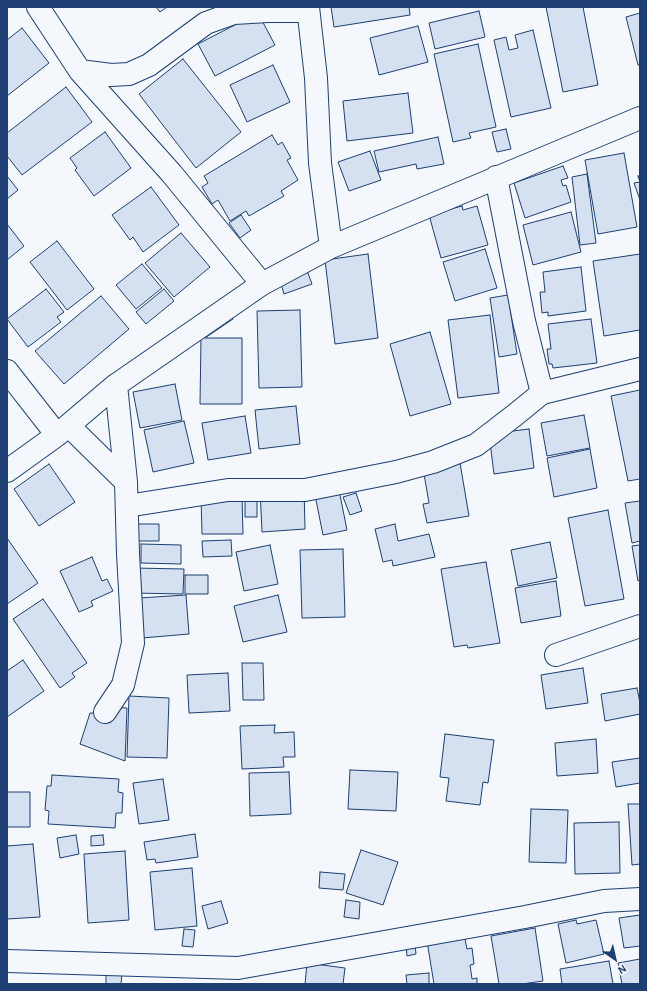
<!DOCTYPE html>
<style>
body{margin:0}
#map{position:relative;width:647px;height:991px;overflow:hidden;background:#f4f7fb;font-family:"Alegreya Sans",sans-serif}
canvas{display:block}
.frame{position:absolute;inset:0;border:8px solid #1d3f73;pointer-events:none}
.north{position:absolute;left:595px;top:939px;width:40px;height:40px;-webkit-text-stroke:3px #f4f7fb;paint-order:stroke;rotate:146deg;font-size:11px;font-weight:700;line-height:16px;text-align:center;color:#1d3f73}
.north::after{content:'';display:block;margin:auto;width:14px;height:18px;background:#1d3f73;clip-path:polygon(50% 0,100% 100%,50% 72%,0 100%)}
</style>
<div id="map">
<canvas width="647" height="991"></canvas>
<div class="frame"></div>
<div class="north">N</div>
</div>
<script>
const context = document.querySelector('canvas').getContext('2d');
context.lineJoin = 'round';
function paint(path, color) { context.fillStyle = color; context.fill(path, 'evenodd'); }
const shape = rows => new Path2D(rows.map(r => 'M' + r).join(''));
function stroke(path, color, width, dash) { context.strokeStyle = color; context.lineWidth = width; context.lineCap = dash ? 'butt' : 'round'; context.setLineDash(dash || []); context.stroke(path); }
const building = shape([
 [156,7,167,7,160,12,156,7],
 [331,7,409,7,410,15,334,27,331,7],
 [546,7,583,7,598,85,563,92,546,7],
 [479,11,485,37,435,49,429,23,479,11],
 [258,13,275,45,215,76,198,44,258,13],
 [640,13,640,65,638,65,626,17,640,13],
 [418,26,428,62,379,75,370,38,418,26],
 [22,28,49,63,7,96,7,40,22,28],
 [533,30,551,108,511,117,494,40,506,37,509,50,518,48,515,35,533,30],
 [478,44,496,127,469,133,471,138,453,142,434,54,478,44],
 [183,59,241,132,196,168,139,94,183,59],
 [273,65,290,102,247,122,230,85,273,65],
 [66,87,92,122,22,175,7,156,7,133,66,87],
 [408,93,413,133,347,141,343,101,408,93],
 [506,129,511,149,497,152,492,132,506,129],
 [105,132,131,168,94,196,75,170,77,168,70,158,105,132],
 [272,135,278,145,282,142,291,158,287,160,298,180,281,191,284,196,249,216,246,211,230,221,218,200,212,204,202,187,208,183,204,176,272,135],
 [438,137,444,164,417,169,416,164,379,172,374,151,438,137],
 [370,151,381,180,349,191,338,162,370,151],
 [624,153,637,227,598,234,585,160,624,153],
 [563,166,568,178,561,180,563,186,566,185,571,202,525,218,514,183,563,166],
 [587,174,596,243,580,245,572,177,587,174],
 [7,176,18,190,7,199,7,176],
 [638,176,640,176,640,200,634,183,640,182,638,176],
 [151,187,179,225,143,252,133,237,130,240,112,215,151,187],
 [462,206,463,210,477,206,488,245,441,258,429,215,462,206],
 [571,212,581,252,533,265,523,225,571,212],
 [241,215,251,230,240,238,229,223,241,215],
 [7,224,24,246,7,260,7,224],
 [181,233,210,267,174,297,145,263,181,233],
 [57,241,94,289,67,310,30,262,57,241],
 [485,249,497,288,455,301,443,262,485,249],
 [368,254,378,338,335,344,325,260,368,254],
 [640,254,640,330,604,336,593,261,640,254],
 [142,264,162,288,136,309,116,285,142,264],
 [581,267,586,311,548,316,548,312,542,313,540,292,545,292,543,272,581,267],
 [306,268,312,284,284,294,279,277,306,268],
 [46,289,64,312,57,317,61,322,28,347,7,319,46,289],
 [164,289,174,301,146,324,136,312,164,289],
 [508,295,517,354,499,357,490,298,508,295],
 [101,296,129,329,64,384,35,351,101,296],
 [227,310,233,319,205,338,242,338,242,404,200,404,201,338,227,310],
 [300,310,302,387,259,388,257,311,300,310],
 [490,315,499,393,458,398,448,320,490,315],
 [591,319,597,363,553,368,552,364,549,364,547,349,551,349,548,324,591,319],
 [430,332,451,404,410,416,390,344,430,332],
 [175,384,182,420,140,428,133,392,175,384],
 [640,390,640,479,628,481,611,396,640,390],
 [296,406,300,444,259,449,255,410,296,406],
 [584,415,590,448,547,456,541,423,584,415],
 [245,416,251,453,208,460,202,423,245,416],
 [184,421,194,463,153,472,144,430,184,421],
 [529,429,534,468,494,474,489,434,529,429],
 [590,449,597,488,554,497,547,458,590,449],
 [459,457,469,516,427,523,423,504,429,503,423,468,459,457],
 [49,464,75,502,39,526,14,489,49,464],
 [338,485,347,530,323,535,314,490,338,485],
 [304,487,305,529,262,532,260,489,304,487],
 [356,493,362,511,350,515,343,497,356,493],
 [201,496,242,496,243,534,202,534,201,496],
 [245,499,257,499,257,517,245,517,245,499],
 [640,501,640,541,632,543,625,503,640,501],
 [608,510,624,599,585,606,568,518,608,510],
 [138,524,159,524,159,541,138,541,138,524],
 [395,524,398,541,429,534,435,557,393,566,392,560,383,562,375,529,395,524],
 [7,538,38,583,7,604,7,538],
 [231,540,232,556,203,557,202,541,231,540],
 [550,542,557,578,518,586,511,550,550,542],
 [141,544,181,545,181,564,141,563,141,544],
 [270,545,278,584,244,591,236,552,270,545],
 [640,545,640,580,638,581,632,546,640,545],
 [343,549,345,617,302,618,300,550,343,549],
 [92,557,102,581,107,579,113,591,91,601,93,606,79,612,60,571,92,557],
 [486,562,500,643,468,648,467,645,454,647,441,569,486,562],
 [133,568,184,569,183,594,132,593,133,568],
 [185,575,208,575,208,594,185,594,185,575],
 [556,581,561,616,521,623,515,588,556,581],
 [186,595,189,634,142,638,139,598,186,595],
 [278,595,287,632,243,642,234,606,278,595],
 [43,599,87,663,72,673,75,677,60,688,13,619,43,599],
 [23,660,44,691,7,717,7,671,23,660],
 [242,663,263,663,264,700,243,700,242,663],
 [583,668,588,703,546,709,541,675,583,668],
 [228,673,230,711,189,713,187,675,228,673],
 [637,688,640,703,640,714,605,721,601,694,637,688],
 [129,696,169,698,167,758,127,757,129,696],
 [103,707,127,708,125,761,80,744,90,713,103,713,103,707],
 [275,725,274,733,294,732,295,757,283,757,284,767,242,769,240,726,275,725],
 [445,734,494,740,488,783,483,782,480,805,446,801,449,778,440,777,445,734],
 [596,739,598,773,557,776,555,743,596,739],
 [640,758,640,783,616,787,612,762,640,758],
 [350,770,398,772,396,811,348,809,350,770],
 [289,772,291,814,250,816,249,773,289,772],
 [52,775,119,779,118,792,123,793,122,813,116,813,115,828,48,824,49,811,45,810,47,786,51,786,52,775],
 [163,779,169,820,139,824,133,783,163,779],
 [7,792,30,792,30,827,7,827,7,792],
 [628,804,640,804,640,864,632,865,628,804],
 [531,809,568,810,566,863,529,862,531,809],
 [619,822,620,873,575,874,574,823,619,822],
 [195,834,198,857,156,863,155,859,147,860,144,842,195,834],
 [76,835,79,854,60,858,57,838,76,835],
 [103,835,104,845,91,846,91,836,103,835],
 [33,844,40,917,7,919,7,846,33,844],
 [361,850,398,862,383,905,346,893,361,850],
 [125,851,129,920,88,923,84,854,125,851],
 [192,868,197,926,155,930,150,872,192,868],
 [320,872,345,874,343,890,319,888,320,872],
 [346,900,360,902,359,919,344,917,346,900],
 [221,901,228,923,208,929,202,906,221,901],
 [640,915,640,946,624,948,619,918,640,915],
 [576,920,577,924,596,920,604,954,566,963,558,924,576,920],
 [535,928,543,981,522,984,499,984,491,936,535,928],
 [184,929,195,930,193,947,182,946,184,929],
 [464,934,467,949,472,948,474,964,470,965,472,979,477,978,477,984,434,984,427,941,464,934],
 [414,935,416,954,407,956,405,936,414,935],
 [640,959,640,984,622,984,618,963,640,959],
 [609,961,613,984,562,984,560,969,609,961],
 [307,963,345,968,343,984,305,984,307,963],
 [106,973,122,973,121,984,106,984,106,973],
 [429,973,429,984,407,984,406,975,429,973]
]);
paint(building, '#d5e0f0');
stroke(building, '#1d3f73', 1);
const minor = shape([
 [38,7,80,71,172,174,262,284],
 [308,7,316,78,320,163,331,247],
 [80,71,111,75,129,74,149,65,206,23,234,13,268,11,307,11],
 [496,177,524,321,542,393],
 [7,371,57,435],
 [69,426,126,482],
 [7,471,57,435,116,385,262,284,331,247,640,118],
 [127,506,228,490,305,490,396,472,433,462,476,445,515,415,542,393,640,369],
 [556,655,640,626],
 [105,712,123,685,133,643,128,554,126,482,116,385],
 [7,961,238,968,525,917,604,901,640,899]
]);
stroke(minor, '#1d3f73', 24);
stroke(minor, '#f4f7fb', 22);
</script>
